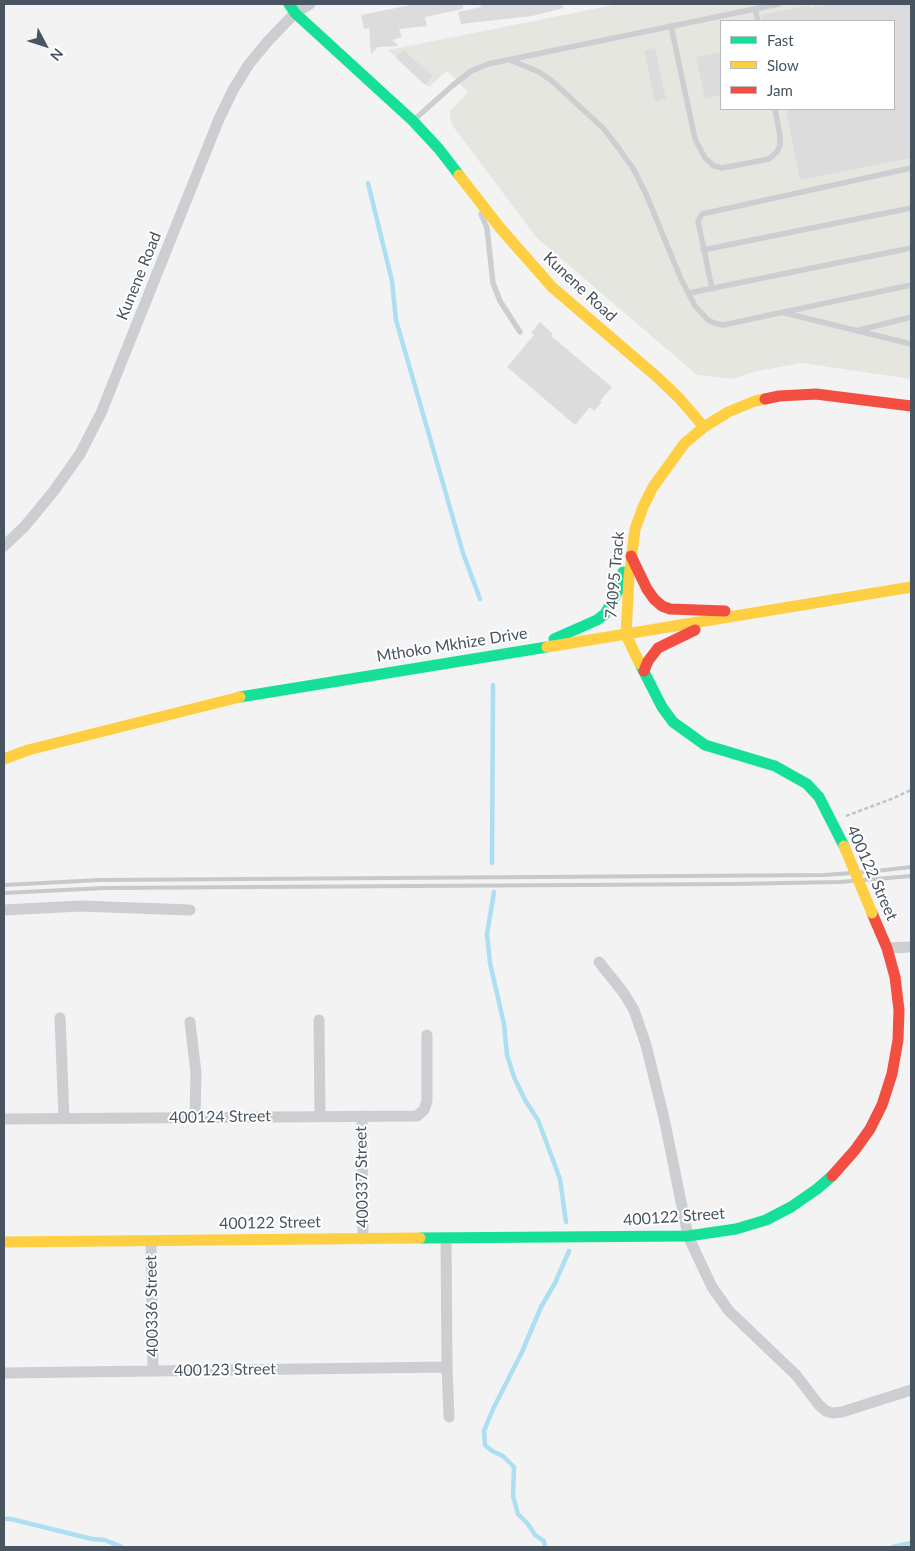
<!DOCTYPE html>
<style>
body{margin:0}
#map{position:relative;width:915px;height:1551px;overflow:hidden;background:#f3f3f3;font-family:Lato,sans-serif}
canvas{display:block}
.frame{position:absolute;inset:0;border:5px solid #485460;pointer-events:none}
.legend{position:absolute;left:720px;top:20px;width:175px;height:90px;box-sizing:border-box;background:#fff;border:1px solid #b6bbbf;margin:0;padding:6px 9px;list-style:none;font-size:15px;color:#485460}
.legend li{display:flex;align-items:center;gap:10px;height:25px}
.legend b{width:25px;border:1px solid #b6bbbf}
.north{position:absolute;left:20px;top:20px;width:50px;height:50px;-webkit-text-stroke:4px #fff;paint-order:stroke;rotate:130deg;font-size:14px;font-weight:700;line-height:20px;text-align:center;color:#485460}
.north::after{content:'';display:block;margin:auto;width:18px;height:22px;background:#485460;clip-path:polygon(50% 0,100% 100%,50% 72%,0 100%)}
</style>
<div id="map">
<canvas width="915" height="1551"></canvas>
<div class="frame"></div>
<ul class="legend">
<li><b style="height:6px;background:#16e098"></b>Fast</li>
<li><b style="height:6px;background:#ffcf43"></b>Slow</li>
<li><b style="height:6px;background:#f24e42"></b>Jam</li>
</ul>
<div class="north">N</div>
</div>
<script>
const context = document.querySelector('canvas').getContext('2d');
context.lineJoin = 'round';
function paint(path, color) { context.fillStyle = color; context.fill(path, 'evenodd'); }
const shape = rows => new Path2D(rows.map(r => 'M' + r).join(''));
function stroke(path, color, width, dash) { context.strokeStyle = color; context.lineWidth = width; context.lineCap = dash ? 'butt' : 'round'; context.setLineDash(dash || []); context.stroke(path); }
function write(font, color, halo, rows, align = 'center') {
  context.font = font + ' Lato,sans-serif'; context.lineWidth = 4; context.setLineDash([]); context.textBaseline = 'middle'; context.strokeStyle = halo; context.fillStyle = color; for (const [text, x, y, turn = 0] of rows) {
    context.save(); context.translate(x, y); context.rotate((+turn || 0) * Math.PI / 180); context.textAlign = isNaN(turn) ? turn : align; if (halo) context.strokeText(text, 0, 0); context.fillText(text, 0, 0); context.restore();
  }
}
paint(shape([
 [619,4,911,4,911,379,802,363,753,372,733,379,697,375,536,237,452,125,450,118,450,111,468,92,447,71,429,87,388,50],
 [721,21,894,21,894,109,721,109]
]), '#e6e6e1');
stroke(shape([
 [368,183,392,281,396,320,463,553,480,599],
 [492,863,493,685],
 [494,892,487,934,490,963,504,1024,507,1055,514,1077,525,1100,538,1120,560,1179,566,1222],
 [4,1519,11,1519,92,1539,105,1540,122,1547],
 [545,1547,544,1541,535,1535,528,1524,518,1514,513,1496,514,1467,503,1456,492,1451,485,1445,484,1431,493,1409,522,1352,541,1307,555,1283,569,1251],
 [893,1547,911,1543]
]), '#abdff1', 4.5);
paint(shape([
 [416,4,463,4,463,9,425,17,427,26,399,29,402,37,392,40,399,46,378,47,371,54,369,28,364,29,361,15],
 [480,4,562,4,563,8,532,16,461,24,458,12,481,7],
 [829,4,911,4,911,158,800,180,786,109,894,109,894,21,763,21,761,15,810,5,810,8],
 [655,48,666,99,655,102,644,50],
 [403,50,433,76,425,85,396,58],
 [721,52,721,95,705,99,696,57],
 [540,322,553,334,551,336,612,387,600,401,602,402,594,411,590,407,575,425,507,367,534,335,531,333]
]), '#dcdcdd');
stroke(shape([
 [846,816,894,798,911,790]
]), '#bac6c3', 2.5, [4, 2.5]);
stroke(shape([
 [755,9,758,21],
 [671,26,695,139,705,158,714,166,722,168,769,159,777,152,780,145,780,136,775,109],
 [510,60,537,71,551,80,603,128,617,146,634,170,646,194,681,279,695,306,708,320,714,323,723,325,911,285],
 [415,119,452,86,471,71,488,64,779,4],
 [481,214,487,228,493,283,500,301,520,332],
 [703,250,911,208],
 [712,289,698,221,702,214,911,168],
 [689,293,911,248],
 [785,313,911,344],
 [860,330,911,317]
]), '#ccced1', 5.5);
stroke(shape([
 [4,546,25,526,53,492,80,454,101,413,219,119,233,90,249,64,269,40,295,13,310,4],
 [4,910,80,906,190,910],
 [887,948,911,947],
 [599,962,623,992,634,1010,646,1045,664,1118,688,1236,712,1287,729,1311,796,1375,819,1405,826,1411,833,1413,842,1412,911,1390],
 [60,1018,64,1118],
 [319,1020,320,1116],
 [190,1022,196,1073,195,1117],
 [362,1116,363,1239],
 [4,1119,417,1116,424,1110,427,1101,427,1035],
 [446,1238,447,1367,449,1417],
 [151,1241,153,1371],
 [4,1373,447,1367]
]), '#ccced1', 11);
stroke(shape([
 [289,4,295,13,413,121,439,149,459,175],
 [554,639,597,620,605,614,618,591,623,572],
 [640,664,662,707,673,722,705,745,775,766,807,784,819,797,844,846],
 [240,697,547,647],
 [420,1238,688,1236,736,1229,766,1220,791,1207,817,1189,832,1176]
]), '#16e098', 11);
stroke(shape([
 [459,175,501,229,552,287,657,377,679,398,704,427],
 [547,647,911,587],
 [640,664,626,635,629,577,635,529,643,507,653,487,684,444,704,427,728,412,755,401,765,399],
 [4,759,28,750,240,697],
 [4,1242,420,1238]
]), '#ffcf43', 11);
stroke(shape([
 [765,399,779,396,816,394,911,406],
 [631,556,647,589,654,599,662,606,670,609,725,611],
 [644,671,648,661,658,648,695,630],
 [832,1176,855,1150,870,1129,882,1105,892,1074,898,1040,899,1010,895,977,887,948,872,913]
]), '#f24e42', 11);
stroke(shape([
 [4,885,100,880,824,875,867,872,911,867],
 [4,893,104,888,733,884,840,882,911,876]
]), '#c8c9cb', 4);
stroke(shape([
 [844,846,872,913]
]), '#ffcf43', 11);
write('16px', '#485460', '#fff', [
 ["Kunene Road",139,276,-68],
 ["Kunene Road",580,287,43],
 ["74095 Track",615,575,-85],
 ["Mthoko Mkhize Drive",452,645,-9],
 ["400122 Street",872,873,66],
 ["400124 Street",220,1117,-1],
 ["400337 Street",362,1177,-91],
 ["400122 Street",674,1217,-4],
 ["400122 Street",270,1223,-1],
 ["400336 Street",152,1306,-91],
 ["400123 Street",225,1370,-1]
]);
</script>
